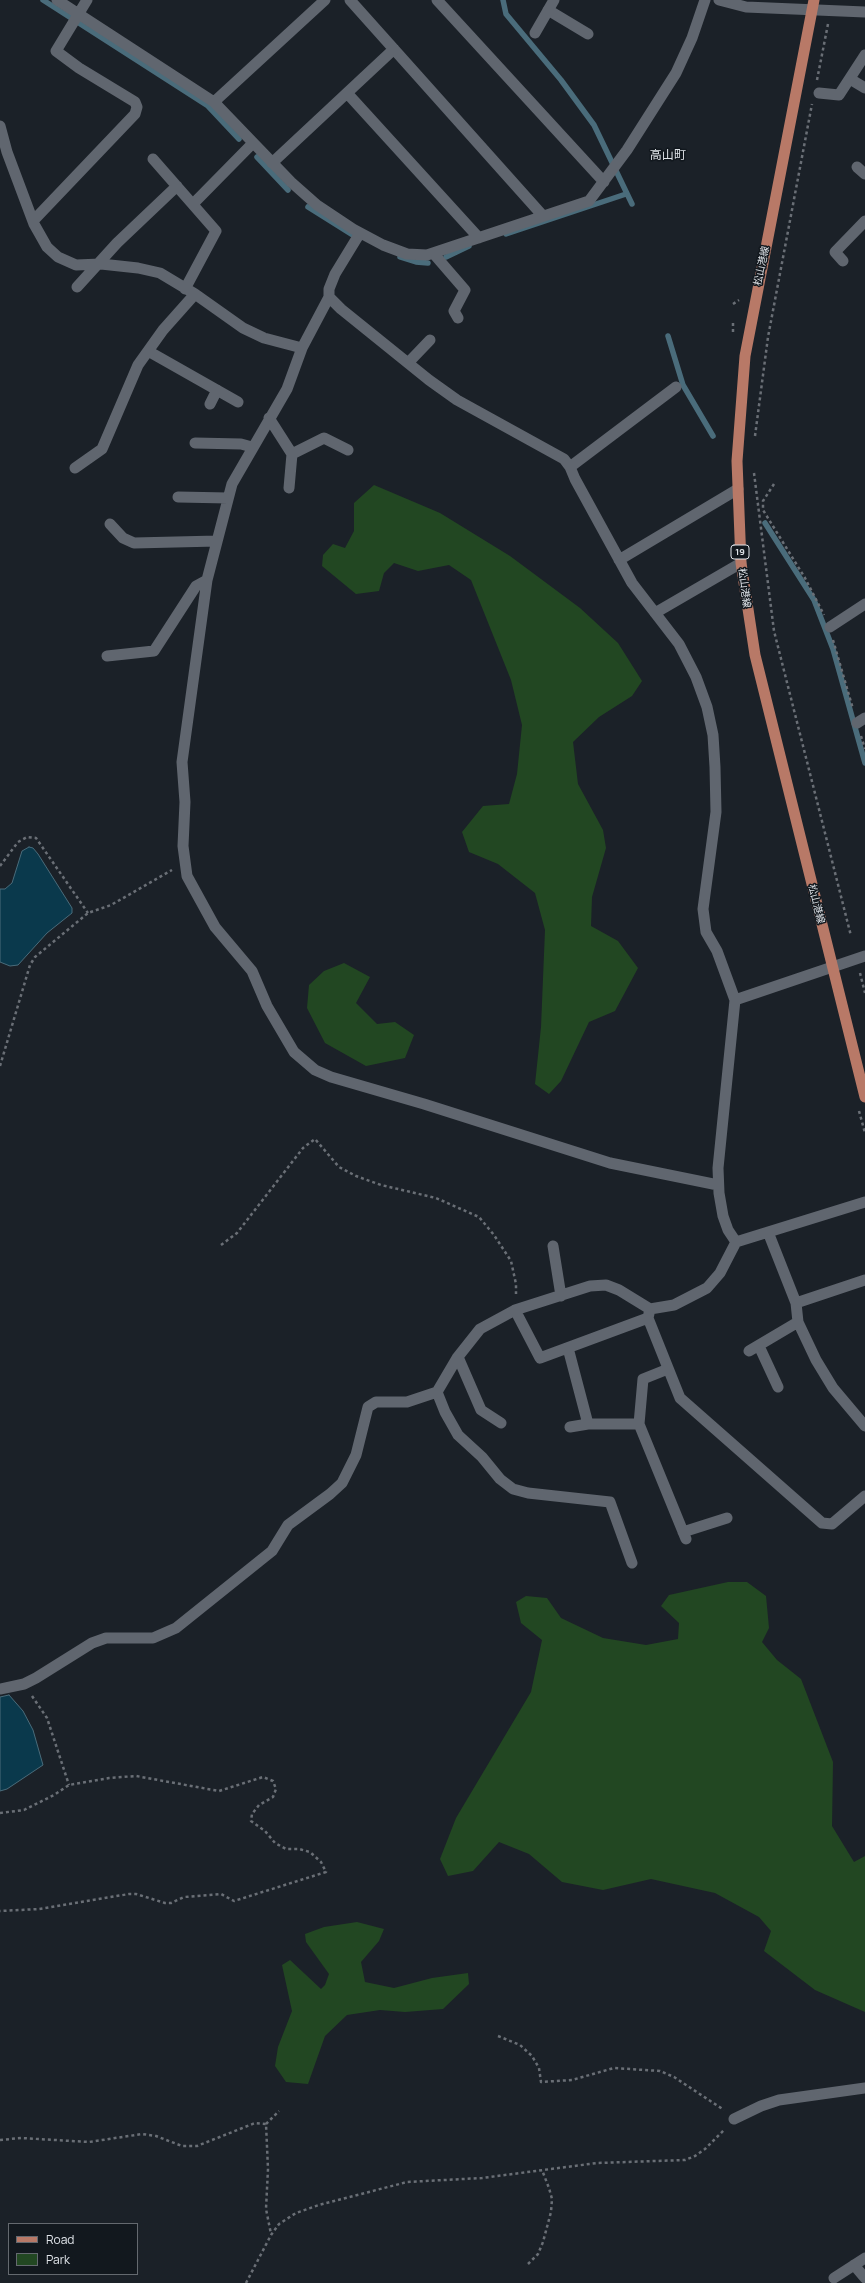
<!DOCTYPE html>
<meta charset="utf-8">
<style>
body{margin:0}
#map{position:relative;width:865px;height:2283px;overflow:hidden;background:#1b2128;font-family:Manrope,sans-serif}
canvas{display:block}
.legend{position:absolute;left:8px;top:2223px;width:130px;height:52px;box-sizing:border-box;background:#12181e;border:1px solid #64696f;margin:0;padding:5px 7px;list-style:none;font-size:12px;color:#dfe3e8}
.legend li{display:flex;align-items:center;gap:8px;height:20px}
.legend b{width:20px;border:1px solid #64696f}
</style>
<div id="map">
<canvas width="865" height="2283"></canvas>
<ul class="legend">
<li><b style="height:5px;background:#b87967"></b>Road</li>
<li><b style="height:11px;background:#224722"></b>Park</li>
</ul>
</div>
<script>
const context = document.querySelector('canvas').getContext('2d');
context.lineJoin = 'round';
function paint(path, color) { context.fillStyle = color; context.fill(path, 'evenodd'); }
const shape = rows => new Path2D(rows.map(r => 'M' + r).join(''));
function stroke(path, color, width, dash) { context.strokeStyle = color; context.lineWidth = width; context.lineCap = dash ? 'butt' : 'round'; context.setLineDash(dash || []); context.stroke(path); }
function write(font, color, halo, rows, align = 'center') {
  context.font = font + ' Manrope,"Noto Sans JP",sans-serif'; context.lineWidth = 3; context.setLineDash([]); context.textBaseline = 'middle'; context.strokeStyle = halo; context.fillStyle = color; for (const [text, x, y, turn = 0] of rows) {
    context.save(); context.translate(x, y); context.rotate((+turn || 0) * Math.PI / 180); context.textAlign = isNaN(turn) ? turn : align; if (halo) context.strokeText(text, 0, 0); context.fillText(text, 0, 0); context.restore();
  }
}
paint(shape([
 [374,485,440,513,510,556,580,608,618,643,642,681,632,696,599,717,573,742,578,784,603,830,606,848,592,897,591,926,618,941,638,968,615,1011,589,1022,561,1081,549,1094,535,1084,541,1027,545,930,535,893,498,864,469,852,462,832,483,806,509,804,517,774,522,725,511,680,471,580,449,565,418,571,394,563,384,573,379,591,356,594,322,566,323,555,333,544,345,548,354,531,354,503],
 [344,963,370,977,356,1003,377,1024,395,1022,414,1035,405,1058,366,1066,325,1043,307,1008,309,985,324,971],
 [728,1582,747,1582,766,1596,769,1628,762,1642,777,1660,801,1679,833,1762,832,1826,854,1862,865,1856,865,2012,815,1990,764,1951,771,1931,759,1917,715,1893,651,1879,603,1890,562,1882,529,1854,499,1842,473,1871,448,1876,440,1859,456,1818,531,1692,542,1640,521,1623,516,1602,526,1596,547,1598,561,1618,603,1638,646,1645,678,1639,679,1623,661,1606,669,1595],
 [357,1922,384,1929,379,1941,361,1962,365,1982,394,1988,432,1978,468,1973,469,1984,443,2009,405,2012,380,2010,347,2015,325,2036,308,2084,286,2082,275,2066,278,2047,292,2011,282,1965,290,1960,321,1989,325,1985,329,1974,306,1942,305,1934,324,1927]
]), '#224722');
const water = shape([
 [29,847,33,848,38,854,72,908,72,913,47,933,18,965,10,966,0,962,0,889,5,889,12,883,22,851,29,847],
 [9,1695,23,1711,33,1730,43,1765,7,1789,0,1791,0,1697,9,1695]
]);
paint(water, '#0a394c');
stroke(water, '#4a6c7b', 1);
stroke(shape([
 [43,0,208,106,239,139],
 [503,0,506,14,561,80,594,125,632,204],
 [257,157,288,190],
 [308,207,359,239],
 [506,234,626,194],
 [400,257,416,262,428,263],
 [446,257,469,246],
 [668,336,683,385,713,436],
 [765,523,814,600,833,649,865,763]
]), '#4a6c7b', 5.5);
stroke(shape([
 [817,80,828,24],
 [733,304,739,300],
 [733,323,733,334],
 [755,436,768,337,812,104],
 [754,473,774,631,851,936],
 [774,484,763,501,763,510,805,578,824,615],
 [833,640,853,709],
 [861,736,865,749],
 [0,866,18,842,27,837,36,838,88,913],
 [860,973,865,993],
 [0,1066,30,965,35,957,88,913,111,905,172,870],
 [859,1111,865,1133],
 [221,1245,237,1233,303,1148,315,1139,339,1167,356,1176,381,1185,436,1198,479,1217,494,1235,511,1261,516,1284,516,1294],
 [32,1696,47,1718,69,1785],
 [0,1813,24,1810,54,1795,69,1785,109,1778,136,1776,219,1791,263,1777,273,1781,276,1789,273,1797,259,1805,252,1814,251,1821,265,1831,275,1843,286,1849,299,1849,310,1852,321,1862,326,1872,234,1901,221,1894,184,1897,171,1903,165,1903,136,1894,129,1894,39,1909,0,1911],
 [498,2036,520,2045,532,2056,539,2068,541,2082,572,2080,614,2068,660,2071,674,2077,724,2110],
 [266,2124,279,2111],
 [0,2140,21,2138,89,2142,142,2134,156,2136,182,2146,197,2146,255,2123,266,2124,268,2169,266,2209,271,2234],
 [528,2264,538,2254,543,2242,551,2212,552,2199,549,2188,542,2170],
 [246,2283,271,2235,279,2224,296,2213,319,2205,407,2182,482,2178,597,2163,685,2160,695,2156,705,2149,725,2129]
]), '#6a6f76', 2.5, [3, 3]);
stroke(shape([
 [57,0,214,102,291,182,317,205,353,229,383,245,407,254,427,255,589,201,627,150,676,73,692,38,705,0],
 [350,0,543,216],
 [437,0,604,182],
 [719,0,746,7,865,12],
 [548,10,588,34],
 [535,33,554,0],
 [850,79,865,88],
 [347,93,479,238],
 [819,93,839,95,865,55],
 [214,102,325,0],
 [0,126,7,152,34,224,47,247,58,257,76,265,101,264,138,268,160,273,195,294,243,328,264,338,302,348],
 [153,159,216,231,185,289],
 [272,163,394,49],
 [857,167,865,174],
 [193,204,253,143],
 [33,221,135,114,137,107,135,102,79,68,56,51,87,0],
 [360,233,335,274,329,289,329,297,341,309,429,380,457,400,564,459,570,467,575,479,632,583,679,644,696,677,707,707,713,735,715,767,716,812,703,909,706,932,717,951,735,1000,718,1168,719,1193,723,1216,728,1230,736,1242],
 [433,253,465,290,454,311,458,318],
 [843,261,835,252,865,221],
 [77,287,117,243,177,186],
 [329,297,302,348,287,389,232,484,207,580,182,762,185,802,183,846,187,876,215,927,252,971,267,1006,294,1052,315,1070,331,1077,424,1104,610,1163,718,1185],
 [148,351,238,402],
 [408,363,430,340],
 [210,404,217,390],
 [269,418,292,454,324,438,348,450],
 [195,443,241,444,252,447],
 [570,467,676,387],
 [75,468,102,449,138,365,163,330,195,294],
 [289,488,292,454],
 [178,497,228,498],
 [110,524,123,538,134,543,217,541],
 [619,560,738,489],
 [655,613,741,563],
 [830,627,865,604],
 [107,656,154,651,196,586,207,580],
 [857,723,865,718],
 [735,1000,865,956],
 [768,1232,796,1303,798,1322,816,1360,833,1388,865,1426],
 [553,1246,561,1296],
 [796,1303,865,1280],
 [650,1309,648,1318,680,1398,822,1523,832,1524,865,1496],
 [515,1310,540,1358,648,1318],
 [759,1346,778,1387],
 [568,1348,588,1424],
 [749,1351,798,1322],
 [458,1357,481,1410,501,1423],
 [668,1369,643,1379,639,1424,686,1539],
 [437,1392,445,1412,458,1435,482,1457,500,1479,513,1489,528,1493,610,1502,632,1563],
 [570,1427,588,1424,639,1424],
 [683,1532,727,1518],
 [0,1689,24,1684,36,1678,92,1643,106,1638,153,1638,176,1628,272,1551,288,1525,330,1494,342,1483,356,1455,368,1407,376,1402,407,1402,437,1392,457,1358,480,1329,515,1310,590,1286,606,1285,619,1290,650,1309,674,1305,707,1288,720,1273,736,1242,865,1202],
 [734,2119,761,2106,779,2100,865,2088],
 [854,2265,865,2278],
 [834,2278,865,2258]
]), '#60666f', 11);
stroke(shape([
 [814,0,745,356,737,461,741,563,755,655,865,1097]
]), '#b87967', 11);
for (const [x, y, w] of [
 [740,552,18]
]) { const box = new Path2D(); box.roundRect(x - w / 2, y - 7, w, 14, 3); context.fillStyle = '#12181e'; context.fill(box); stroke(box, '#dfe3e8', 1); }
write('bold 9px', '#dfe3e8', null, [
 ["19",740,552]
]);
write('10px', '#dfe3e8', '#12181e', [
 ["松山港線",762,266,-78],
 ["松山港線",744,588,83],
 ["松山港線",816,904,76]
]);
write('12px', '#dfe3e8', '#12181e', [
 ["高山町",668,156]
]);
</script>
